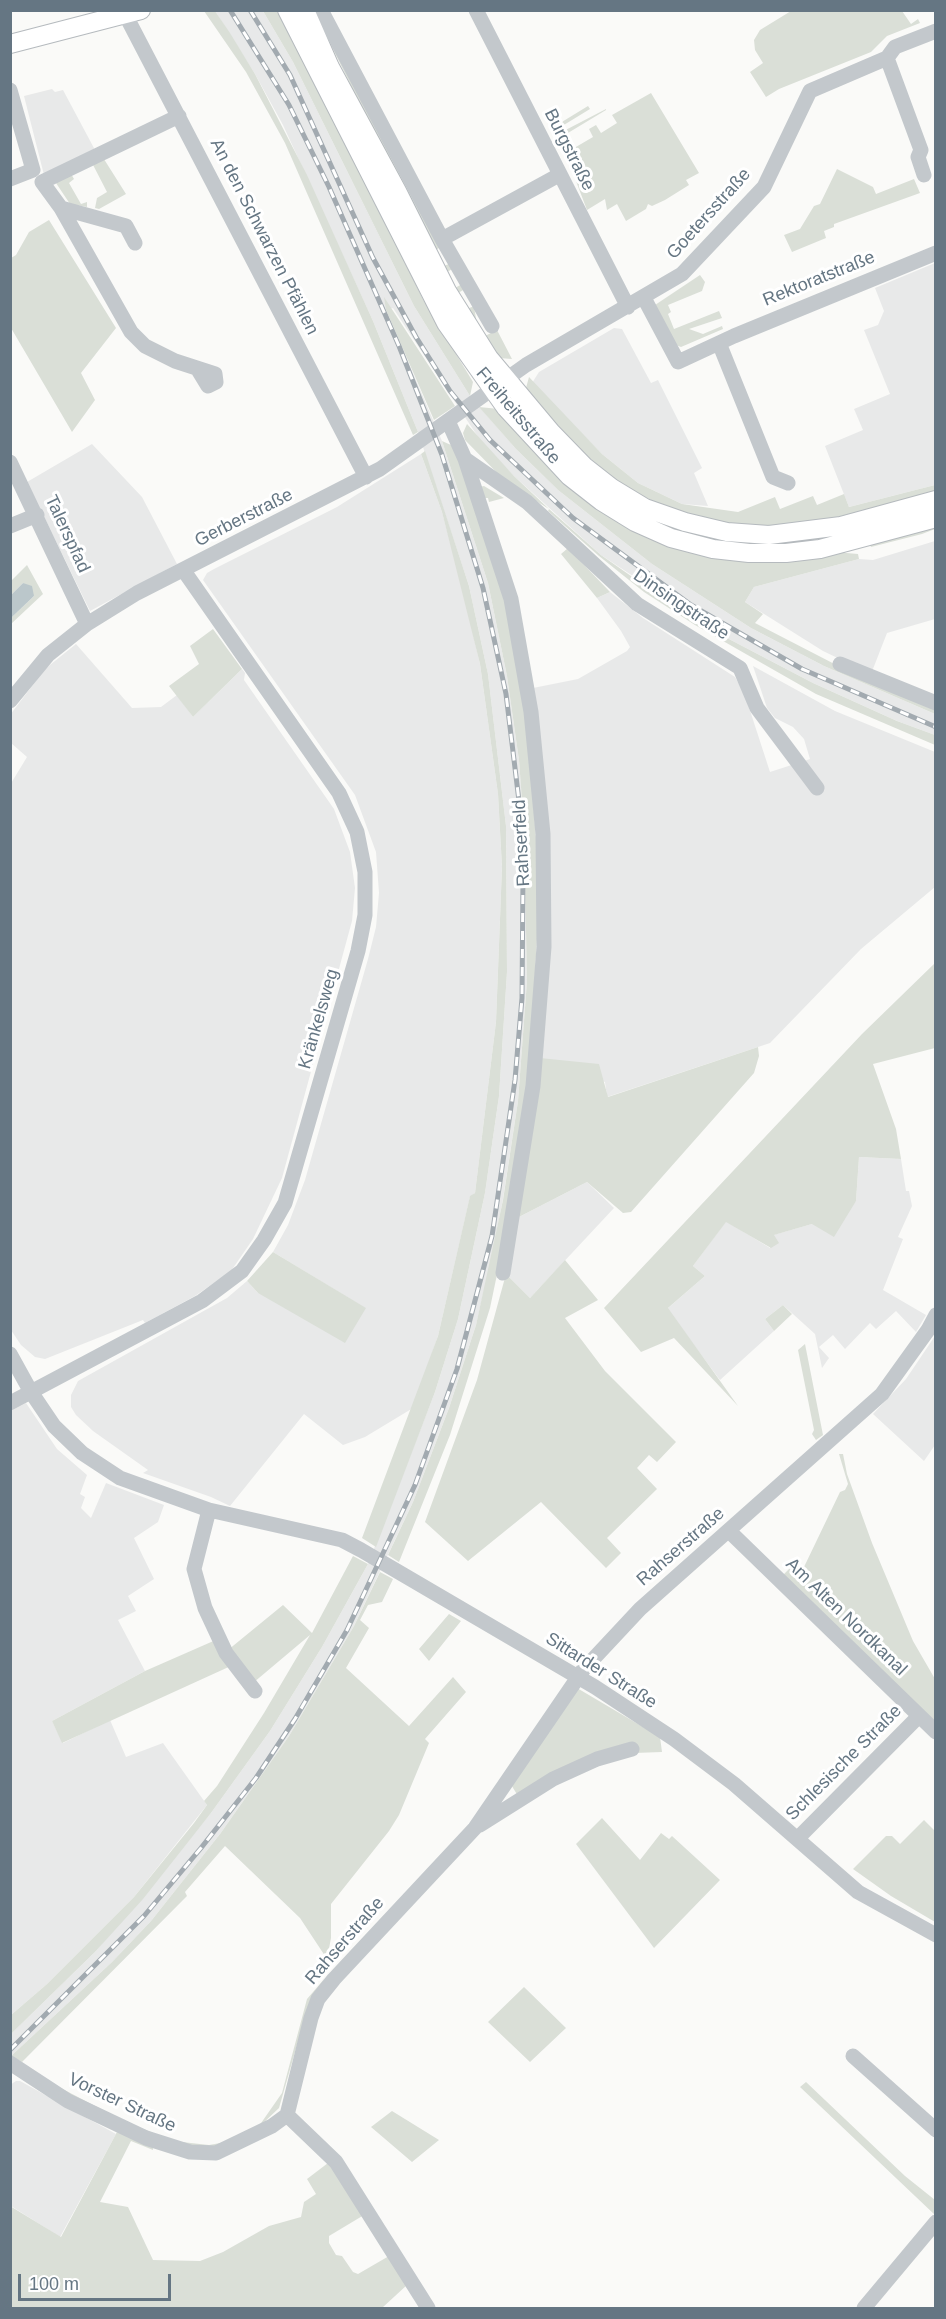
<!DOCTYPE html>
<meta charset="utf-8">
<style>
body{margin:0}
#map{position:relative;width:946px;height:2319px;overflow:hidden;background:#fafaf8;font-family:Helvetica,sans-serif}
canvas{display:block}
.frame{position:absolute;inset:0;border:12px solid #657683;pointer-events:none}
.scale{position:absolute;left:18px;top:2274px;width:153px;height:27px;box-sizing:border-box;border:3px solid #657683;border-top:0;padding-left:8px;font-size:18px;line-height:21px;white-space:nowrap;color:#657683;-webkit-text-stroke:4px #fff;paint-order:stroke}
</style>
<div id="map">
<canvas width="946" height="2319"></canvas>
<div class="frame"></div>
<div class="scale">100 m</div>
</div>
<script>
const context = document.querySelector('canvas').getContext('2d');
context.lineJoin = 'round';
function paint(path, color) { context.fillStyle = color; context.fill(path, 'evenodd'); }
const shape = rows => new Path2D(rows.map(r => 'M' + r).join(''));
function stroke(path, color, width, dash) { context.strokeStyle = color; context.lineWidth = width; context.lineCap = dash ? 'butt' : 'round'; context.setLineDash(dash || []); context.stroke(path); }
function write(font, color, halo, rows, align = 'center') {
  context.font = font + ' Helvetica,sans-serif'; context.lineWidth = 6; context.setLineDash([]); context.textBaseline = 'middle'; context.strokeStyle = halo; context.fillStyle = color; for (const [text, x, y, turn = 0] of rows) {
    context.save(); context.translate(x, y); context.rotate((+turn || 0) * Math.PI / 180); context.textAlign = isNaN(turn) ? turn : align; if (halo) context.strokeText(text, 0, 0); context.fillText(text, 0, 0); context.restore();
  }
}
paint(shape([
 [215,11,263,11,293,62,414,306,470,396,516,449,558,490,652,564,751,628,824,666,935,714,935,735,897,721,813,683,727,638,601,555,514,476,482,443,393,308,386,310,442,441,488,583,507,676,519,760,524,828,527,981,518,1101,503,1199,491,1260,476,1325,449,1408,413,1502,354,1626,289,1736,220,1834,151,1921,112,1962,11,2056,11,2034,95,1952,211,1813,270,1731,322,1647,368,1564,435,1392,458,1319,485,1193,499,1096,507,972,506,826,488,674,469,586,418,432,373,321,283,125,255,74],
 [52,89,55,92,63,90,95,150,44,175,24,96],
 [935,263,935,485,849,507,825,446,863,430,854,409,890,394,864,330,878,325,884,311,875,288],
 [614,328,622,329,651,383,658,380,702,468,694,473,708,506,682,504,638,483,602,454,532,383,539,372],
 [92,444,142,497,177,564,90,611,27,482],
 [421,454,442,512,462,587,480,664,498,794,502,867,496,1022,475,1193,470,1197,438,1336,413,1408,365,1437,343,1445,304,1414,230,1506,211,1497,143,1473,148,1470,93,1431,76,1415,71,1407,71,1395,78,1381,227,1298,247,1281,258,1293,365,1308,273,1252,288,1225,305,1180,368,959,376,927,379,893,376,852,355,795,203,580,207,573,214,569,337,507],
 [935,541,935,619,887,633,871,674,823,651,745,602,754,587,859,559,873,560],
 [610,592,643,618,735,677,744,692,770,772,810,759,804,739,793,727,775,718,767,708,753,666,835,711,935,752,935,887,861,949,770,1043,607,1097,605,1082,540,1058,533,688,578,679,627,651,630,647,621,631,597,598],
 [76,644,132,708,161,707,177,695,193,717,242,669,245,673,244,680,334,809,350,852,355,888,352,921,282,1178,253,1239,231,1271,195,1296,145,1323,143,1320,45,1359,35,1357,21,1345,11,1330,10,785,27,757,11,743,10,715,45,669],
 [859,1157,901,1159,906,1191,909,1191,912,1206,898,1237,903,1239,883,1290,926,1315,916,1332,896,1311,876,1329,870,1323,845,1349,833,1335,819,1347,829,1358,822,1368,815,1334,783,1305,765,1319,774,1331,720,1380,667,1309,705,1276,693,1266,726,1221,770,1248,773,1235,812,1224,856,1201],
 [587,1182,614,1208,530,1298,506,1274,517,1218],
 [935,1336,935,1445,924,1461,873,1414,906,1379],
 [26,1403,57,1449,87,1475,80,1494,85,1497,81,1508,91,1518,106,1483,164,1505,158,1522,134,1538,154,1579,128,1596,136,1611,118,1620,145,1671,52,1721,63,1743,110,1720,126,1757,163,1743,207,1805,134,1897,47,1984,11,2015,10,1411],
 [16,2081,20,2081,116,2134,60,2237,11,2206,10,2085]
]), '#e8e9e9');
paint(shape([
 [204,11,215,11,230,33,255,74,307,175,373,321,418,432,413,435,285,143,246,72],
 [263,11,279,11,424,301,473,382,470,396,414,306,293,62],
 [314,11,318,11,349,69,346,71,364,104,367,103,370,110,368,112,398,170,402,169,405,175,402,177,432,233,435,232,442,246,436,250,444,266,451,263,454,268,447,272,455,288,462,284,465,289,458,293,467,309,474,306,477,325,483,337,497,330,512,359,499,358,491,351,453,291],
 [791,11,902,11,911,24,918,19,920,23,887,36,871,52,779,89,766,97,750,72,763,63,755,50,754,40,760,30],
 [651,93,699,173,686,180,689,185,665,200,652,206,648,204,646,209,626,221,617,204,607,210,605,199,587,210,563,147,565,143,569,151,593,137,589,129,596,125,601,133,617,123,612,115],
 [588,106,590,109,554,131,552,128],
 [606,109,606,110,558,139,556,135],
 [102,156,126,194,99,209,95,208,97,198,107,192,91,161],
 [837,169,873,187,876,194,914,179,920,193,834,224,834,227,824,231,826,238,792,252,784,235,800,229,814,206,820,204],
 [70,172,74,179,69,183,81,204,87,202,87,207,70,204,56,183],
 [49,220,116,328,81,373,95,400,72,432,11,328,11,258,16,255,29,232],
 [700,275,705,282,702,291,668,305,671,312,668,314,674,329,719,311,722,318,689,329,703,334,722,326,723,329,681,347,676,345,655,305],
 [384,297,455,406,434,420,386,310],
 [529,377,602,454,638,483,682,504,738,512,775,497,780,509,813,496,817,505,844,494,849,507,935,485,935,495,816,525,745,528,672,510,634,492,607,475,575,447,528,395,526,388],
 [479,407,499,409,652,536,858,554,859,559,754,587,745,602,763,614,755,623,848,671,935,706,935,714,824,666,751,628,652,564,558,490,516,449],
 [467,424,514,476,549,509,601,555,651,590,727,638,813,683,897,721,935,735,935,745,816,694,695,625,644,592,599,556,548,511,549,509,506,482,465,440,463,433],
 [442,441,451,445,457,454,507,597,526,712,540,888,527,1109,509,1217,490,1308,450,1435,399,1562,388,1555,413,1502,449,1408,476,1325,503,1200,518,1101,527,981,524,828,519,760,507,676,488,583],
 [425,451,469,586,488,674,506,826,507,972,499,1096,485,1193,458,1319,435,1392,376,1547,362,1538,438,1336,470,1196,475,1193,496,1022,502,867,498,794,480,664,442,512,421,454],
 [484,486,504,498,489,502,488,498,483,498,479,487],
 [935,525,935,529,922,534,871,547,869,543],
 [568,548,610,592,597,598,561,554],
 [27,565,43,594,11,624,11,618,34,596,23,583,11,595,11,581],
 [213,629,242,669,193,717,169,686,199,664,190,646],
 [935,963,935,1048,873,1064,896,1129,901,1159,859,1157,856,1201,834,1237,812,1224,774,1235,779,1243,771,1248,726,1222,693,1266,705,1276,668,1308,738,1406,674,1338,641,1352,604,1308,862,1034],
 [758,1047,759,1056,754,1073,631,1212,623,1213,587,1182,517,1218,540,1058,599,1064,608,1097],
 [273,1252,366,1308,345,1343,258,1293,247,1281],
 [565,1260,598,1300,565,1318,605,1371,676,1442,657,1462,649,1455,637,1468,657,1489,607,1538,621,1553,606,1568,541,1502,468,1561,425,1522,477,1380,506,1274,530,1298],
 [783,1305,792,1314,774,1331,765,1319],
 [805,1344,823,1435,816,1440,812,1434,814,1430,798,1350],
 [839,1454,843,1454,847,1474,872,1543,913,1641,935,1679,935,1725,782,1576,797,1561,804,1567,840,1492,845,1490,848,1484],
 [353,1556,368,1564,322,1647,270,1731,211,1813,143,1899,95,1952,11,2034,11,2015,47,1984,134,1897,194,1823,207,1805,204,1801,217,1786,264,1713,310,1635,253,1683,228,1650,283,1605,312,1633],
 [380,1572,393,1579,382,1602,368,1605,360,1620,369,1628,346,1668,409,1726,453,1677,466,1692,425,1739,429,1743,399,1815,389,1831,331,1904,331,1938,327,1959,300,1918,225,1846,185,1892,187,1896,22,2062,11,2056,112,1962,151,1921,220,1834,289,1736,354,1626],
 [449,1614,461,1621,429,1661,419,1649],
 [218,1639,233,1665,62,1743,52,1721,145,1671],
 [577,1688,660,1737,662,1752,634,1753,518,1796,510,1783],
 [602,1818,640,1860,661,1833,669,1839,672,1836,720,1880,654,1948,576,1844],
 [924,1820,935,1831,935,1922,891,1896,853,1869,886,1836,892,1836,900,1844],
 [325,1978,315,1994,301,2031,279,2108,259,2127,220,2147,190,2147,151,2136,65,2093,53,2084,124,2121,173,2141,209,2145,226,2142,259,2126,282,2093,307,1999],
 [524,1987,566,2028,530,2062,488,2022],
 [806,2082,905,2176,935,2200,935,2215,800,2087],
 [392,2111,439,2140,412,2162,371,2127],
 [117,2132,153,2147,153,2150,131,2141,100,2202,128,2207,153,2260,200,2261,223,2252,269,2226,301,2217,304,2202,316,2194,307,2179,328,2163,364,2215,329,2236,329,2243,336,2255,342,2256,353,2272,358,2274,389,2256,407,2285,382,2308,11,2308,10,2206,61,2237]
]), '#dadfd7');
paint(shape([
 [23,583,32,586,34,596,11,618,11,595]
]), '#bbc7cb');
const major = shape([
 [287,10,446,323,506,408,569,476,601,501,635,522,671,538,713,549,749,553,786,553,820,549,936,518],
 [305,10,330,67,397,191,447,291,489,358,551,432,584,466,612,488,645,508,685,522,727,532,769,535,841,526,936,500],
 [10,44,141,10]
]);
stroke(major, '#b5babe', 20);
stroke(shape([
 [321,10,442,239,492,326],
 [476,10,628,307],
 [125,14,366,477],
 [887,58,921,150,918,157,924,175],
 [10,90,33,170,10,179],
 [179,116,42,182,61,208,131,332,145,346,175,361,215,374,216,382,208,386,197,368],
 [61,208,126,226,135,243],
 [442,239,559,175],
 [644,298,678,362,734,336,936,253],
 [719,343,773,477,788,483],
 [448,421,465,459,511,599,531,712,543,834,544,947,533,1086,503,1273],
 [465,459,527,502,637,604,740,668,757,708,817,788],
 [10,462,87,624],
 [10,526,37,515],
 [840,664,936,703],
 [10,701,48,655,87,624,137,593,380,469,526,365,682,274,764,187,810,91,887,58,895,47,936,31],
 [10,1354,31,1392,54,1426,82,1453,120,1478,209,1510,342,1540,361,1550,595,1687,674,1739,734,1784,858,1892,936,1935],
 [10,1403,202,1301,242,1271,264,1240,285,1203,358,951,365,915,365,872,357,832,339,793,184,571],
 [209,1510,194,1569,205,1608,226,1653,255,1691],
 [729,1531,936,1732],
 [480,1825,553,1779,597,1759,632,1749],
 [797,1839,919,1716],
 [853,2056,936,2130],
 [10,2063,68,2101,146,2138,190,2152,216,2153,272,2126,287,2115],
 [287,2115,311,2018,318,1999,334,1979,475,1828,583,1670,640,1609,882,1394,928,1330,936,1315],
 [287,2115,336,2162,428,2308],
 [864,2308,936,2222]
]), '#c3c8cc', 15);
stroke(major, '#fff', 18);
const rail = shape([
 [250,10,290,75,373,258,416,337,450,391,490,440,573,518,691,605,802,669,936,727],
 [10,2050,144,1916,201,1848,256,1778,295,1719,347,1630,415,1485,457,1369,492,1236,515,1080,522,998,523,877,519,801,506,694,483,588,442,455,399,346,329,187,289,105,230,10]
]);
stroke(rail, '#a2aab0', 5);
stroke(rail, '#fff', 3, [9]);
write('18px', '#657683', '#fff', [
 ["Burgstraße",569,150,63],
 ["Goetersstraße",709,214,-48],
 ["An den Schwarzen Pfählen",264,237,63],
 ["Rektoratstraße",819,279,-22],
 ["Freiheitsstraße",518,416,50],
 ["Gerberstraße",244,518,-27],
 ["Talerspfad",67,534,65],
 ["Dinsingstraße",681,605,34],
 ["Rahserfeld",522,843,-93],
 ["Kränkelsweg",319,1019,-74],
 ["Rahserstraße",681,1547,-41],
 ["Am Alten Nordkanal",846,1617,44],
 ["Sittarder Straße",601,1671,32],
 ["Schlesische Straße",844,1763,-45],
 ["Rahserstraße",345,1941,-49],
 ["Vorster Straße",122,2103,25]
]);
</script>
